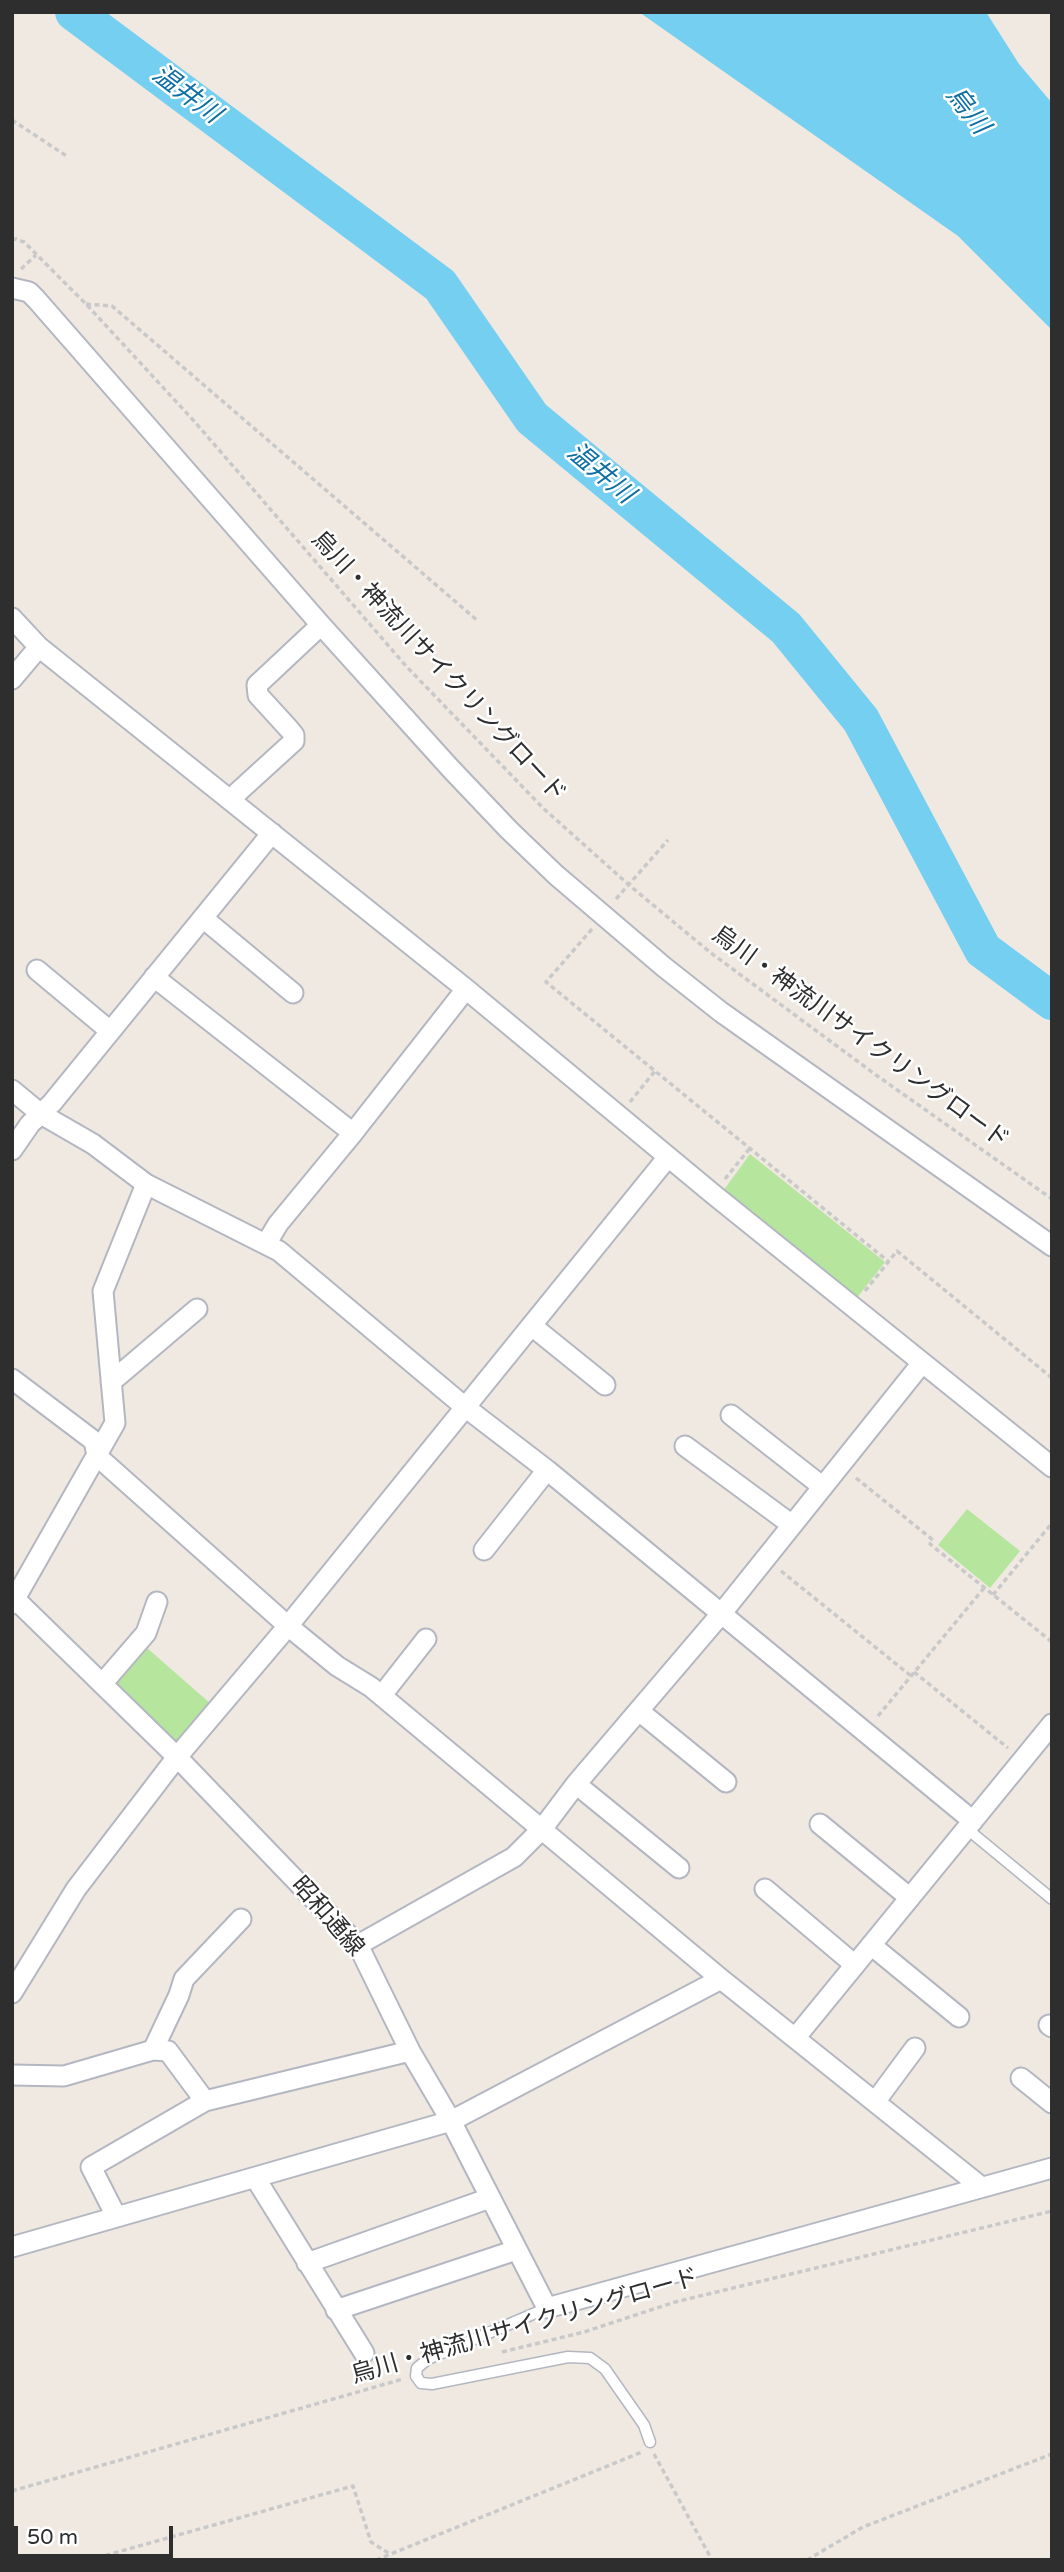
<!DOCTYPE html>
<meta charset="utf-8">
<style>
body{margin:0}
#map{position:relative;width:1064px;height:2572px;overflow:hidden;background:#efe9e1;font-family:"Varela Round",sans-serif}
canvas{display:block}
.frame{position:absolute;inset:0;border:14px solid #2e2e2e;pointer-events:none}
.scale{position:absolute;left:14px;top:2526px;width:159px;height:32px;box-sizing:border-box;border:4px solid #2e2e2e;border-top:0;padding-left:9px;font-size:21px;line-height:24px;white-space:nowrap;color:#2e2e2e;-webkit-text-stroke:5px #fff;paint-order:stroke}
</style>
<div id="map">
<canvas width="1064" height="2572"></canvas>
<div class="frame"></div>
<div class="scale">50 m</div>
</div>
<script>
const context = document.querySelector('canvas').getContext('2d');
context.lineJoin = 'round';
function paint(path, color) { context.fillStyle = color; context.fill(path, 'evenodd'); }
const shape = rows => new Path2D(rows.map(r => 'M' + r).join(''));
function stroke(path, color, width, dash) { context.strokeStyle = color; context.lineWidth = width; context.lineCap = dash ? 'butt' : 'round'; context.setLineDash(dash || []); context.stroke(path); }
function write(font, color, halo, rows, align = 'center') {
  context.font = font + ' "Varela Round","Noto Sans JP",sans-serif'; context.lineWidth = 5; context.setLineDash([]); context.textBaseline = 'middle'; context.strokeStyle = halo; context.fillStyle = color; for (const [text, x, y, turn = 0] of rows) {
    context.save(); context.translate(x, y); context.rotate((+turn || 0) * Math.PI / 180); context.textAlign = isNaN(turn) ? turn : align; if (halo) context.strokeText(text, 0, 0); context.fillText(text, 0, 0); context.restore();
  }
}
paint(shape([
 [750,1154,885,1262,856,1299,723,1191],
 [967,1509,1020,1551,990,1588,938,1545],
 [147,1648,211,1704,183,1743,176,1744,115,1683]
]), '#b6e59e');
paint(shape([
 [639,12,986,12,1019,64,1052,103,1052,330,958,236]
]), '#75cff0');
stroke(shape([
 [74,12,440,285,532,418,786,628,861,720,983,950,1052,1001]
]), '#75cff0', 38);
const lane = shape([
 [966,1828,1052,1899],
 [547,2308,428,2359,417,2368,416,2376,421,2383,432,2384,568,2357,590,2358,605,2369,644,2425,650,2442]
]);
const street = shape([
 [12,288,29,292,36,299,321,625,451,769,509,830,556,875,664,967,721,1012,1052,1246],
 [12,618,39,647,466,989,713,1194,1052,1467],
 [12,679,39,647],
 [232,801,238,792,294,741,294,735,289,729,258,695,257,685,321,625],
 [203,918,293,993],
 [37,970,110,1031],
 [154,977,353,1133],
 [12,1090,41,1114,93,1144,146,1184,279,1251,465,1407,547,1470,973,1821],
 [12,1150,30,1124,52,1103,272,833],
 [266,1244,278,1224,353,1133,466,989],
 [532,1326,605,1385],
 [12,1379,94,1441,97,1456,288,1626,337,1666,371,1687,721,1979,980,2186],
 [111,1382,197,1309],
 [731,1415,823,1487],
 [685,1446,792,1525],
 [484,1550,547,1470],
 [12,1596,177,1757,358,1945,410,2051,451,2121,547,2308,1052,2168],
 [12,1604,115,1423,103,1291,146,1184],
 [102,1684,146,1633,157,1602],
 [382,1695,426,1639],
 [639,1711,726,1782],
 [576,1784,679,1868],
 [820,1824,910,1898],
 [765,1889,855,1965],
 [358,1945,514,1857,542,1829,576,1784,721,1614,922,1363],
 [871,1945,959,2017],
 [12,1993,76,1889,177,1757,288,1626,668,1157],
 [1049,2025,1052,2027],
 [796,2037,1052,1724],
 [153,2050,179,1995,184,1979,241,1919],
 [12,2075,64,2076,153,2050,168,2051,205,2101],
 [1021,2078,1052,2103],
 [875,2102,915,2048],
 [256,2179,364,2353],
 [116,2216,91,2167,205,2101,410,2051],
 [12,2247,451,2121,721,1979],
 [307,2263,490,2198],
 [336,2310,516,2250]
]);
stroke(lane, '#b4b7c1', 13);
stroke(street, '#b4b7c1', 23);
stroke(shape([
 [12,120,68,157],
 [12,240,16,239,24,242,86,304,194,421,406,666,543,808,629,885,711,953,876,1075,1052,1199],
 [21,269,36,255],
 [86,304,112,306,478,621],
 [616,899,668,840],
 [592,929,546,982,889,1262],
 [630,1102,655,1071],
 [725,1179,750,1148],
 [865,1291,897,1251,1052,1378],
 [856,1478,933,1540,930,1544,1052,1642],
 [781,1571,911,1676],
 [993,1595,1052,1523],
 [914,1672,1008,1748],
 [878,1716,984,1588],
 [502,2352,584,2332,675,2302,1052,2211],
 [654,2454,712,2560],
 [12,2491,403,2379],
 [89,2560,353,2486,371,2542,390,2554],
 [376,2560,642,2452],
 [807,2560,863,2527,1052,2454]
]), '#c9c9c9', 3.5, [5, 3.5]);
stroke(lane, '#fff', 10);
stroke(street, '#fff', 19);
write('24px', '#2e2e2e', '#fff', [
 ["烏川・神流川サイクリングロード",438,667,47],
 ["烏川・神流川サイクリングロード",860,1038,36],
 ["昭和通線",327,1917,49],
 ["烏川・神流川サイクリングロード",525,2327,-16]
]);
write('italic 26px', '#0d6fa3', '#fff', [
 ["温井川",186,95,37],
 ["烏川",967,111,52],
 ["温井川",600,474,40]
]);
</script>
